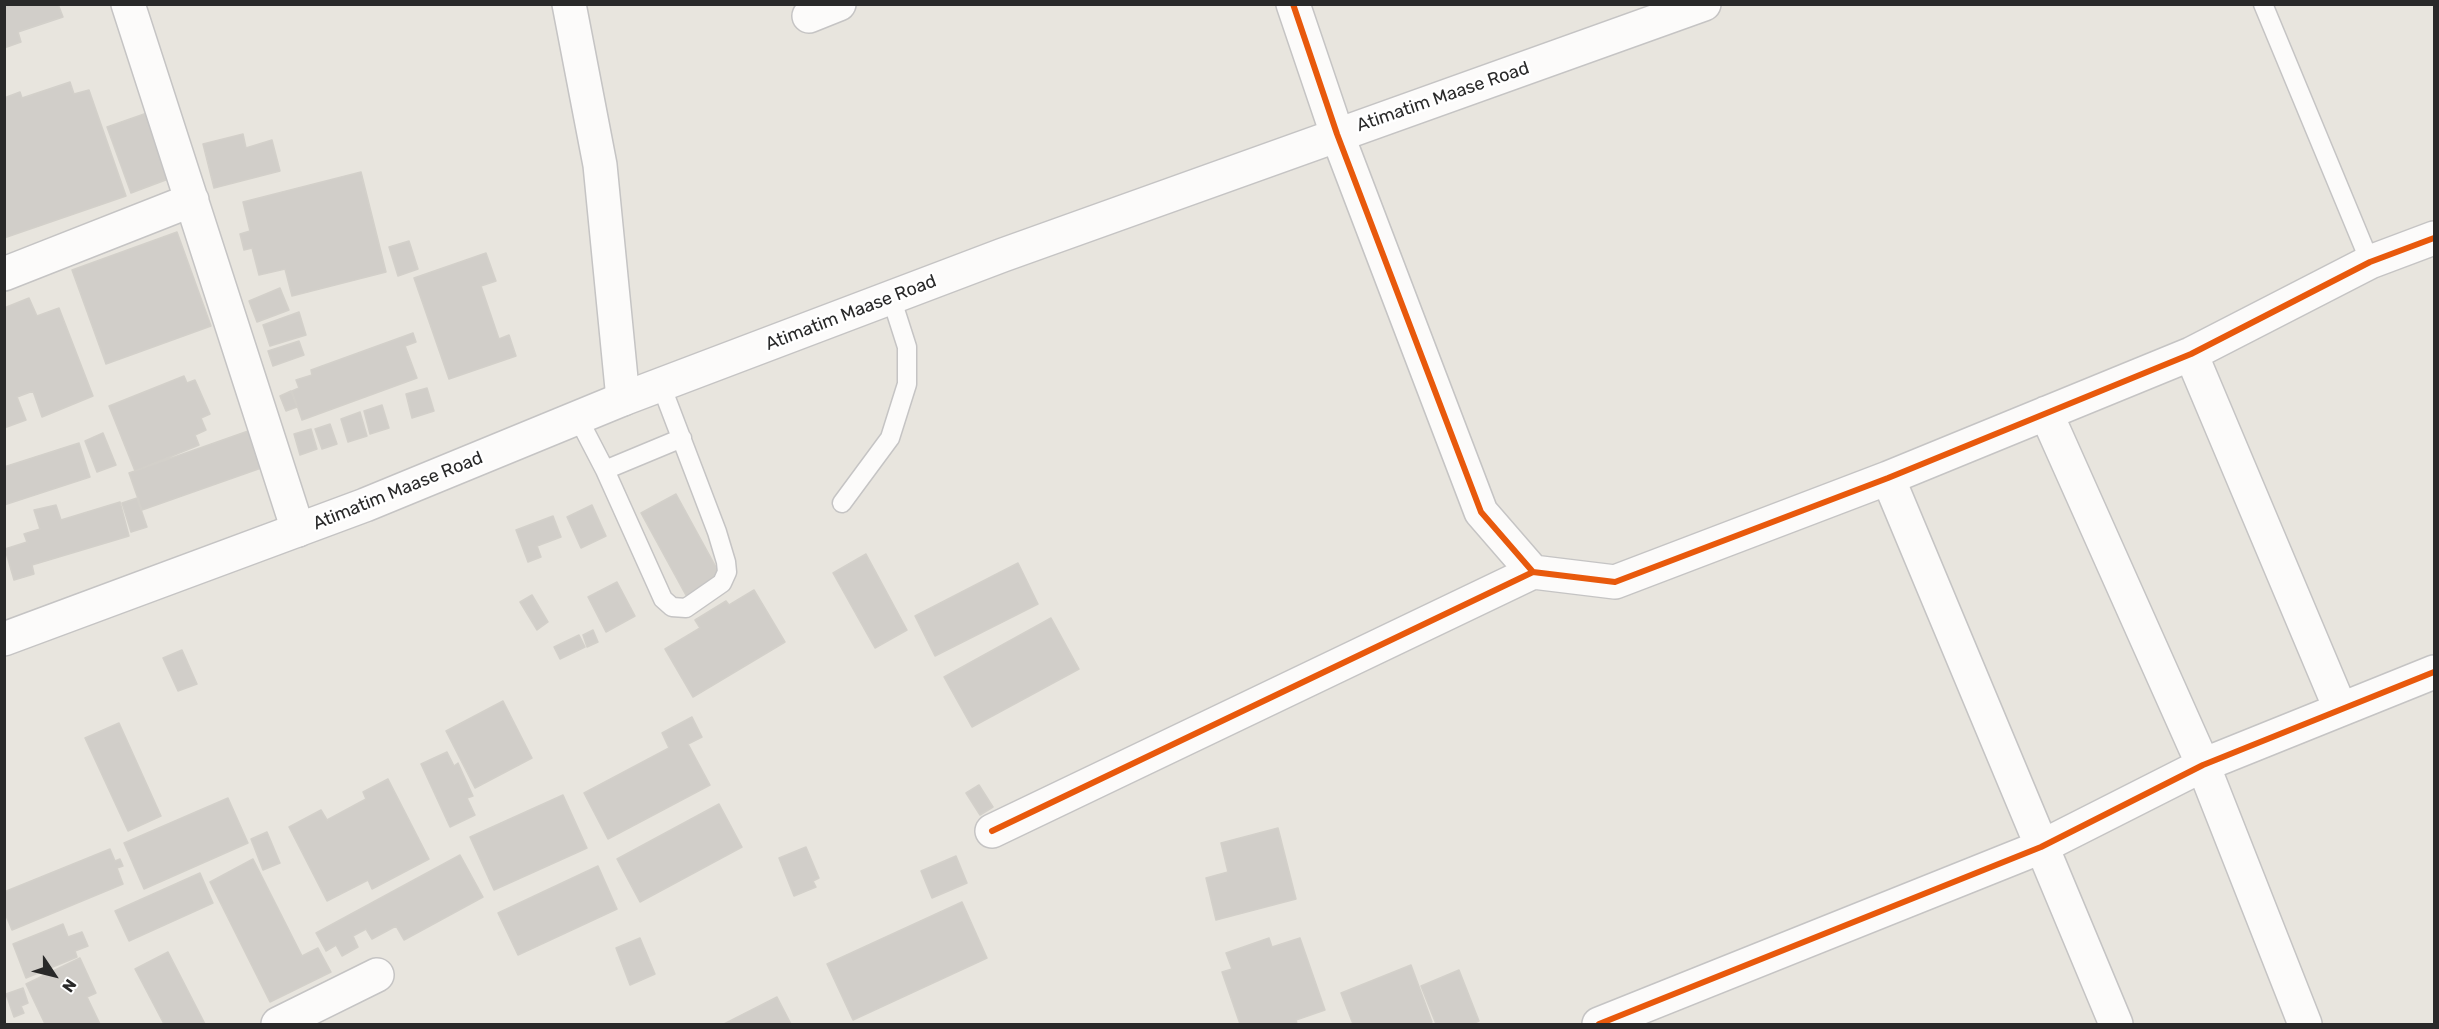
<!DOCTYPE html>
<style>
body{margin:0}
#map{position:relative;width:2439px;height:1029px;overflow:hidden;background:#e8e5de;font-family:Rubik,sans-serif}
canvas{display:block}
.frame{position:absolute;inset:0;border:6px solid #292929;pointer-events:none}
.north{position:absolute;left:24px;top:945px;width:60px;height:60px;-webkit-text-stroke:4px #fff;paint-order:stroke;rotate:125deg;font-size:16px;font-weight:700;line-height:24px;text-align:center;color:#292929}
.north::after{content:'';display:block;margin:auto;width:21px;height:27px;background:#292929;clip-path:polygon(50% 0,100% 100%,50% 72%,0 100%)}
</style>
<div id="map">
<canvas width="2439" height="1029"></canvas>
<div class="frame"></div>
<div class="north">N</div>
</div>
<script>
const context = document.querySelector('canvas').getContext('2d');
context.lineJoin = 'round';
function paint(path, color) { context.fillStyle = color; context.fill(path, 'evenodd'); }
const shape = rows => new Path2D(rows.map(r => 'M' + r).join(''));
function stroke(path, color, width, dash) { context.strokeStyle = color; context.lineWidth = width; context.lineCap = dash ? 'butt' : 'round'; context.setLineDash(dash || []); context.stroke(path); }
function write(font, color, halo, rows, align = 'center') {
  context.font = font + ' Rubik,sans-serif'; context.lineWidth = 5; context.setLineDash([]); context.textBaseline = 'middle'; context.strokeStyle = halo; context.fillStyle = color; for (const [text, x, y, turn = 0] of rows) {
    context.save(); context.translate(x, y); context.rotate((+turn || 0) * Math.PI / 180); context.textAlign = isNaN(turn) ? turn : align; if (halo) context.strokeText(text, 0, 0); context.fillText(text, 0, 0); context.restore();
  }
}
const building = shape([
 [4,4,58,4,63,17,18,32,21,42,4,48,4,4],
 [70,82,74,94,89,90,126,196,4,238,4,98,20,92,22,98,70,82],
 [147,113,171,178,131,193,107,127,147,113],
 [243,134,246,148,272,140,280,171,214,188,203,144,243,134],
 [361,172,386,272,292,296,285,269,259,275,252,248,244,250,240,234,250,231,243,202,361,172],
 [177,232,211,326,106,364,72,270,177,232],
 [409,241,418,269,398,276,389,247,409,241],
 [486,253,496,281,481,286,499,339,509,335,516,356,449,379,414,278,486,253],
 [280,288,289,310,257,322,249,301,280,288],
 [29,298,37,316,59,308,93,396,42,417,33,391,17,397,26,420,4,428,4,308,29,298],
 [299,312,306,335,270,346,263,325,299,312],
 [413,333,416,342,405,346,417,378,302,420,292,391,299,388,296,380,312,375,311,370,413,333],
 [299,341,304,355,273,366,268,351,299,341],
 [184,376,187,383,195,380,210,414,201,418,206,430,195,435,199,445,135,471,109,406,184,376],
 [427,388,434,411,412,418,406,394,427,388],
 [291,391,297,407,286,411,280,396,291,391],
 [382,405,389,428,370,434,364,411,382,405],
 [360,412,367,436,348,442,341,419,360,412],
 [330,424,337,444,322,449,315,429,330,424],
 [311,429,317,449,300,455,294,434,311,429],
 [251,430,264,467,142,510,129,473,251,430],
 [103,433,116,465,97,472,85,441,103,433],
 [79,443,90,477,4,505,4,467,79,443],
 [676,494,723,580,688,599,641,513,676,494],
 [137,498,147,527,131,532,122,503,137,498],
 [120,502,129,536,32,565,34,574,14,580,5,549,27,542,24,534,40,529,34,510,56,505,61,520,120,502],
 [592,505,606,536,581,548,567,517,592,505],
 [553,516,561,537,537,546,541,557,528,562,516,530,553,516],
 [866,554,907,630,875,648,833,573,866,554],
 [1018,563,1038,604,935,656,915,616,1018,563],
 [617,582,635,616,606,632,588,597,617,582],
 [754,590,785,642,693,697,665,649,700,628,695,620,726,601,729,605,754,590],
 [532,595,548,622,537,630,520,602,532,595],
 [1051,618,1079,669,972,727,944,677,1051,618],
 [593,630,598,642,587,647,583,635,593,630],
 [579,635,585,647,560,659,554,647,579,635],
 [182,650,197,684,178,691,163,658,182,650],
 [503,701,532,758,475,788,446,731,503,701],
 [692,717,702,737,688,744,710,785,608,839,584,793,669,748,662,733,692,717],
 [119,723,161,816,128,831,85,738,119,723],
 [447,752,454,766,458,763,473,796,467,798,475,815,450,827,421,764,447,752],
 [388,779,429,859,372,889,368,880,327,901,289,827,321,810,327,820,366,799,363,792,388,779],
 [979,785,993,807,980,815,966,793,979,785],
 [563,795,587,848,494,890,470,837,563,795],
 [228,798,248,843,144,889,124,843,228,798],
 [719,804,742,847,640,902,617,859,719,804],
 [1278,828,1296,899,1216,920,1206,878,1228,872,1221,843,1278,828],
 [267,832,280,863,263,870,251,839,267,832],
 [806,847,819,878,813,881,816,887,794,896,779,858,806,847],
 [110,849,115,861,120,859,123,866,117,868,123,884,12,930,4,911,4,892,110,849],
 [460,855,483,897,404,940,396,926,372,939,366,929,353,936,358,947,342,956,336,945,326,951,316,933,460,855],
 [956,856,967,883,932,898,921,871,956,856],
 [253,859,302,956,318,948,331,972,270,1002,210,882,253,859],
 [598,866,617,909,518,955,498,913,598,866],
 [200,873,213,903,129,941,115,911,200,873],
 [962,902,987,958,853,1020,827,964,962,902],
 [63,924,68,937,82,932,88,946,75,951,77,957,26,978,13,944,63,924],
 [640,938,655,974,630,985,616,948,640,938],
 [1269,938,1272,947,1300,938,1325,1010,1296,1020,1297,1024,1240,1024,1222,972,1232,969,1226,953,1269,938],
 [168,952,205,1024,164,1024,135,969,168,952],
 [80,958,96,993,87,997,100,1024,45,1024,26,984,80,958],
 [1411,965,1432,1022,1425,1024,1353,1024,1341,993,1411,965],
 [1459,970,1479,1021,1472,1024,1436,1024,1421,986,1459,970],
 [23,988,28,1003,21,1006,24,1013,14,1017,6,994,23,988],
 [777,997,791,1024,724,1024,777,997]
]);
paint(building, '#d1cec9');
stroke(building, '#d3d0ca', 1.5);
const lane = shape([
 [2263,4,2370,262],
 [578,418,605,470,663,599,672,607,686,608,722,583,727,572,726,562,717,532,661,385],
 [605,470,682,438],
 [842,503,890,438,907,384,907,347,891,297]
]);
const street = shape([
 [128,4,298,530],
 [569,4,600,165,623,399],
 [1293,4,1337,134,1481,512,1533,572,1615,582,1888,478,2191,354,2370,262,2434,238],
 [809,16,839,4],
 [4,274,192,200],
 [2191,354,2340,708],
 [2046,413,2203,765,2305,1024],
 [1888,478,2116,1024],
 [992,831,1533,572],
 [278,1024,377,975],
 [1599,1024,2041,847,2203,765,2434,672]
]);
const secondary = shape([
 [4,639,365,505,623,399,1003,255,1704,4]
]);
stroke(lane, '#c5c4c4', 21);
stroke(street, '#c5c4c4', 36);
stroke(secondary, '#c5c4c4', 36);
stroke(lane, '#fcfbfa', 18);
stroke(street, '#fcfbfa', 33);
stroke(secondary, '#fcfbfa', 33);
stroke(shape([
 [1293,4,1337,134,1481,512,1533,572,1615,582,1888,478,2191,354,2370,262,2434,238],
 [992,831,1533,572],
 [1599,1024,2041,847,2203,765,2434,672]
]), '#e8590c', 6);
write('18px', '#292929', '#fff', [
 ["Atimatim Maase Road",1443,97,-19],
 ["Atimatim Maase Road",851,313,-21],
 ["Atimatim Maase Road",398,491,-22]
]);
</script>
